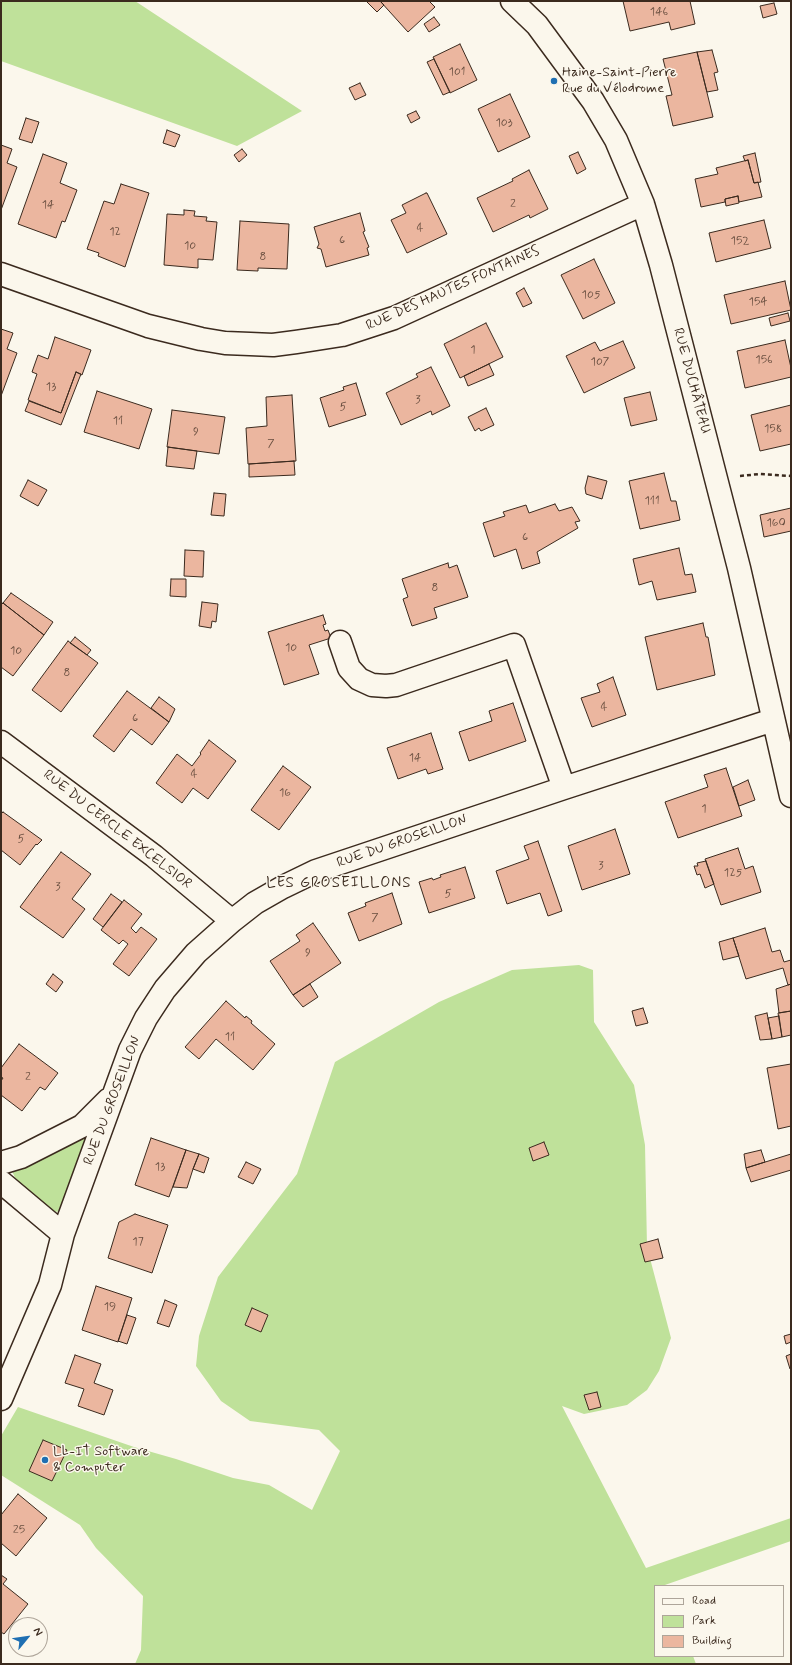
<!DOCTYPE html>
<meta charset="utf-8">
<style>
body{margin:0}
#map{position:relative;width:792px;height:1665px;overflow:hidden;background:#fbf7ec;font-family:Mynerve,sans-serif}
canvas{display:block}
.frame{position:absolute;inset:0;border:2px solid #3b2a1e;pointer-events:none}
.legend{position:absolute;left:654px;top:1585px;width:130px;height:72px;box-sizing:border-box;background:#fbf7ec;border:1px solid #aea59a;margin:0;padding:5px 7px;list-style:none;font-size:12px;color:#3b2a1e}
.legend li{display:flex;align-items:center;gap:8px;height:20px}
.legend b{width:20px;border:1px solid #aea59a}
.north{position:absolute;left:8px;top:1617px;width:40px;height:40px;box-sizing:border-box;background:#fbf7ec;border:1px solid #aea59a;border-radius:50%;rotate:61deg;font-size:11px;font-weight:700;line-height:16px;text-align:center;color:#3b2a1e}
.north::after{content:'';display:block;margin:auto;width:14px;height:18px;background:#1f6fb2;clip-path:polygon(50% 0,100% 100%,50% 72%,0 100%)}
</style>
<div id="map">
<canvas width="792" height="1665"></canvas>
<div class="frame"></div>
<ul class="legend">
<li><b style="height:5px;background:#fbf7ec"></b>Road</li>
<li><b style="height:11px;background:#bfe19a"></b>Park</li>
<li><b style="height:11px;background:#ebb69f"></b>Building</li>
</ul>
<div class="north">N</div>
</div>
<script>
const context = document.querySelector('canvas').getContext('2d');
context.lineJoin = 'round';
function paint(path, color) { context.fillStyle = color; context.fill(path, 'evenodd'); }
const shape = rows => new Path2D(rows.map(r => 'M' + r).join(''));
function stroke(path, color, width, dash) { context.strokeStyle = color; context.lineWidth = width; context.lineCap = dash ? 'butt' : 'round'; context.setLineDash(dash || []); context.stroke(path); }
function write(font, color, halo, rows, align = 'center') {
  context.font = font + ' Mynerve,sans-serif'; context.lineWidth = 3; context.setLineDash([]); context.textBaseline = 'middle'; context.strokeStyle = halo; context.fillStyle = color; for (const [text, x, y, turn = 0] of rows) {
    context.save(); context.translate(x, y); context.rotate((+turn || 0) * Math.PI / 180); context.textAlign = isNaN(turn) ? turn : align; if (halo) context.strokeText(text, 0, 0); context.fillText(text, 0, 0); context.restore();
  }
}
paint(shape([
 [1,1,135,1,302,111,237,146,1,61],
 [579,965,593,970,594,1022,634,1085,645,1145,647,1247,671,1338,659,1371,647,1390,627,1405,584,1414,562,1406,646,1568,791,1518,791,1541,662,1586,655,1586,655,1656,693,1656,696,1664,135,1664,141,1650,143,1596,96,1548,80,1525,1,1475,1,1436,18,1407,134,1447,176,1459,233,1478,269,1485,312,1510,340,1451,319,1430,250,1421,221,1401,196,1366,199,1336,218,1277,297,1174,335,1062,439,1002,512,970],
 [83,1132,90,1137,64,1211,53,1212,16,1180,12,1171]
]), '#bfe19a');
const building = shape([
 [366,1,380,1,384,5,377,12,366,1],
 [380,1,429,1,435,7,408,32,380,1],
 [623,1,690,1,695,24,671,30,669,22,630,31,623,1],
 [774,3,777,14,763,18,760,6,774,3],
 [434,17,440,25,429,32,424,24,434,17],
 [460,44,477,80,450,93,433,57,460,44],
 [712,50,718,72,714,73,718,90,707,92,697,52,712,50],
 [697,52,713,117,673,126,666,96,672,95,663,59,697,52],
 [434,59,450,92,443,95,427,62,434,59],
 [360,83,366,95,355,100,349,88,360,83],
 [510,94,530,137,498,152,478,109,510,94],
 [416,111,420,118,411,123,407,115,416,111],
 [26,118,39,122,32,143,19,139,26,118],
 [167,130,180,135,175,147,163,143,167,130],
 [1,145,12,149,7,163,17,167,1,210,1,145],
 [242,149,247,155,239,162,234,155,242,149],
 [578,152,586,169,577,174,569,156,578,152],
 [755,153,761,182,754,183,748,160,745,161,743,156,755,153],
 [43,154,67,163,60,183,77,190,65,222,62,221,56,238,18,224,43,154],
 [748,160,754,183,758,182,762,197,739,202,738,196,725,199,725,202,701,207,695,179,718,174,716,168,748,160],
 [529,170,548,209,530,218,529,215,493,232,477,198,513,181,512,179,529,170],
 [121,184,149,193,125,267,98,256,99,253,87,249,104,201,114,204,121,184],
 [426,193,427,193,447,234,407,253,391,220,406,213,402,205,426,193],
 [738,196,739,203,726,206,725,199,738,196],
 [184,210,195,211,194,216,207,217,206,221,217,222,213,260,198,259,198,268,164,265,167,214,184,215,184,210],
 [360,213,365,231,363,232,369,247,367,248,369,255,326,267,321,249,317,248,319,244,314,227,360,213],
 [764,220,771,248,716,262,709,233,764,220],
 [240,221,289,224,287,269,258,268,258,271,237,270,240,221],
 [594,259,615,303,583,319,561,275,594,259],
 [785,281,791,310,731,324,724,295,785,281],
 [524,288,532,303,523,307,516,293,524,288],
 [788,313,790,321,771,326,769,318,788,313],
 [486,323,503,357,460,378,444,344,486,323],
 [1,329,13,333,7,349,17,353,1,396,1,329],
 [55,337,91,350,82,375,76,372,61,413,28,400,37,374,32,372,38,355,48,359,55,337],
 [785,340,791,368,791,377,745,388,737,351,785,340],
 [623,341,635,368,584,393,566,356,595,342,600,351,623,341],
 [489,364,494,375,468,386,464,376,489,364],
 [431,367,450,406,432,415,431,411,401,425,386,393,418,377,416,374,431,367],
 [76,372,81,374,61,425,25,411,29,401,61,413,76,372],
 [356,383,366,415,329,427,320,398,344,390,343,387,356,383],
 [97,391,152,409,139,449,84,432,97,391],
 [650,392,657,420,631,426,624,398,650,392],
 [292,395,296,461,248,464,246,428,267,426,266,397,292,395],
 [791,405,791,444,760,451,751,415,791,405],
 [486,408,494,425,481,431,479,428,475,431,468,417,486,408],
 [172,410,225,417,219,454,167,447,172,410],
 [168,447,197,451,194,469,166,466,168,447],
 [294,461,295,475,249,477,249,464,294,461],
 [664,473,671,501,676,501,680,520,640,529,629,481,664,473],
 [588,476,607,481,602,499,586,494,585,488,588,476],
 [28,480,47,490,38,506,20,496,28,480],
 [214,493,226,494,224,516,211,515,214,493],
 [555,504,559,511,572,507,580,521,575,522,578,528,537,552,540,563,522,569,516,549,494,557,483,523,505,516,503,512,526,505,529,513,555,504],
 [791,508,791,531,764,537,760,515,791,508],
 [679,548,685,575,692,574,696,592,657,600,652,581,639,585,633,559,679,548],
 [185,550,204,551,203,577,184,576,185,550],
 [448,563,449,568,457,565,468,597,434,608,437,618,412,626,403,599,408,597,402,579,448,563],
 [171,579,186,579,186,597,170,596,171,579],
 [11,593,53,622,44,635,3,603,11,593],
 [202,602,218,604,216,622,212,621,211,628,199,626,202,602],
 [3,603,44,635,13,676,1,667,1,605,3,603],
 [323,615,326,624,323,625,325,631,328,630,331,638,309,645,319,674,284,685,268,632,323,615],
 [703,623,706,637,708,637,715,675,657,690,645,637,703,623],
 [75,637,91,650,87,655,70,643,75,637],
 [68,641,98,663,61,712,32,690,68,641],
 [613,677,626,715,592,727,581,698,600,692,597,684,613,677],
 [127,691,169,722,152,745,131,729,114,752,93,736,127,691],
 [159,697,175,709,169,722,151,708,159,697],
 [513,703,526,741,469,761,459,732,492,721,489,711,513,703],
 [431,733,443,769,428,774,426,769,398,779,387,748,431,733],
 [209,740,236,761,208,799,193,788,182,803,156,783,177,754,192,766,201,754,200,753,209,740],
 [283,766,311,787,279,830,251,810,283,766],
 [726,768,742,816,678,838,665,802,708,787,704,775,726,768],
 [748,780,755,800,739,806,733,787,748,780],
 [3,812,42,840,37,845,36,844,20,865,1,850,1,814,3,812],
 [615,829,630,874,582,890,568,846,615,829],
 [538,841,562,911,548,916,540,893,507,904,496,871,529,859,524,846,538,841],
 [738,848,745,869,753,866,761,892,721,905,705,859,738,848],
 [61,852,91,874,72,899,85,909,63,938,20,907,61,852],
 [706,861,714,884,705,888,700,874,697,875,694,866,698,866,697,863,706,861],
 [465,867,475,898,429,913,419,882,432,878,433,880,441,877,440,875,465,867],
 [392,893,402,924,359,941,348,913,366,906,365,903,392,893],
 [111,894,122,902,103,927,93,919,111,894],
 [124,900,142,914,131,928,136,933,141,927,157,939,129,976,113,964,128,944,123,940,119,944,101,930,124,900],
 [313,923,341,963,293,995,270,961,300,941,296,935,313,923],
 [765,928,772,952,780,950,784,962,791,960,791,984,788,985,783,968,746,979,733,938,765,928],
 [733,938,739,956,723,960,719,942,733,938],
 [53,974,63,982,56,992,46,984,53,974],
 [310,984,318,997,303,1007,293,995,310,984],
 [791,984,791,1011,779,1013,776,989,791,984],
 [226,1001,245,1018,246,1016,252,1021,251,1023,275,1044,253,1070,216,1039,199,1059,185,1047,226,1001],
 [643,1008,648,1023,636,1026,632,1011,643,1008],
 [791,1011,791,1035,782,1037,778,1013,791,1011],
 [767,1013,772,1039,760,1040,755,1016,767,1013],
 [779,1016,782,1037,772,1039,768,1018,779,1016],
 [19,1044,58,1073,45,1090,40,1087,22,1111,1,1095,1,1081,3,1078,1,1077,1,1068,19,1044],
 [791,1064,791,1126,778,1129,767,1068,791,1064],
 [151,1138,186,1150,169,1197,135,1185,151,1138],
 [544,1142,549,1155,533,1161,529,1148,544,1142],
 [186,1150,199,1154,193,1169,187,1188,173,1187,186,1150],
 [761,1150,765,1162,746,1168,744,1154,761,1150],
 [199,1154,209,1158,204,1173,193,1169,199,1154],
 [791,1154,791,1170,751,1182,746,1168,791,1154],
 [246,1162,261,1169,253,1184,238,1177,246,1162],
 [135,1214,168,1225,152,1273,108,1258,119,1222,135,1214],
 [658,1239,663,1258,645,1262,640,1244,658,1239],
 [96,1286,132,1298,118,1342,82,1330,96,1286],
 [165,1300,177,1305,169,1327,157,1323,165,1300],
 [252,1308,268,1315,261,1332,245,1325,252,1308],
 [127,1315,136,1318,127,1344,118,1341,127,1315],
 [791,1334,791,1342,786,1344,784,1336,791,1334],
 [791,1354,791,1368,790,1369,786,1356,791,1354],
 [75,1355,101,1364,94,1383,113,1390,104,1415,78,1406,84,1389,65,1383,75,1355],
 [597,1392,601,1407,589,1410,584,1395,597,1392],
 [43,1440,67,1450,52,1481,29,1471,43,1440],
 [18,1494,47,1518,16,1556,1,1543,1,1515,18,1494],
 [1,1575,7,1579,3,1584,28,1604,4,1634,1,1632,1,1575]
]);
paint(building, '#ebb69f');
stroke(building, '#3b2a1e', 1);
const minor = shape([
 [512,1,537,25,593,101,616,140,643,204,661,265,739,568,791,796],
 [1,274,148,326,201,339,225,343,250,344,273,345,296,342,342,335,394,318,643,204],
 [340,642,349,668,359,679,372,685,386,686,396,685,514,645,564,788],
 [1,742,154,856,232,921],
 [1,1163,21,1157,82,1126,108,1100],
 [1,1182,63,1234],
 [1,1399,50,1285,63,1234,130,1050,146,1018,165,989,196,953,232,921,255,903,283,887,316,871,564,788,773,720]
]);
stroke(minor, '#3b2a1e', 25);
stroke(shape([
 [740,476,760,474,791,476]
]), '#3b2a1e', 2.5, [4, 3]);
stroke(minor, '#fbf7ec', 22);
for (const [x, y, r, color] of [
 [554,81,4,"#1f6fb2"],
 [45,1460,4,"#1f6fb2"]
]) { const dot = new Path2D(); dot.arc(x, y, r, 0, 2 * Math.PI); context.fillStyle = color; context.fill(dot); stroke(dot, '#fbf7ec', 1.5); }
write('12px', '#674d3e', null, [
 ["146",659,12],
 ["101",457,72],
 ["103",504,123],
 ["2",513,204],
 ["14",48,205],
 ["4",420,228],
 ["12",115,232],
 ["6",342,240],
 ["152",740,241],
 ["10",190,246],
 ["8",263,257],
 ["105",591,295],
 ["154",758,302],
 ["1",473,350],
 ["156",764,360],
 ["107",600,362],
 ["13",51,387],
 ["3",418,400],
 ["5",343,407],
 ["11",118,421],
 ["158",773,429],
 ["9",196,432],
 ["7",271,444],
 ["111",652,501],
 ["160",776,523],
 ["6",525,537],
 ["8",435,588],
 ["10",291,648],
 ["10",16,651],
 ["8",67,673],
 ["4",604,707],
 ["6",135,718],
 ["14",415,758],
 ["4",194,774],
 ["16",285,793],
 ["1",704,809],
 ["5",21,839],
 ["3",601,866],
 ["125",733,873],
 ["3",58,887],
 ["5",448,894],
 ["7",375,918],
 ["9",308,953],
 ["11",230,1037],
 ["2",28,1077],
 ["13",160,1167],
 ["17",138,1242],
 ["19",110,1307],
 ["25",19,1530]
]);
write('14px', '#3b2a1e', '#fbf7ec', [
 ["Haine-Saint-Pierre",562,73],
 ["Rue du Vélodrome",562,89],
 ["LL-IT Software",53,1452],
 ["& Computer",53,1468]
], 'left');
write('14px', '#3b2a1e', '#fbf7ec', [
 ["RUE DES HAUTES FONTAINES",453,289,-24],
 ["RUE DUCHÂTEAU",691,381,75],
 ["RUE DU CERCLE EXCELSIOR",117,830,38],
 ["RUE DU GROSEILLON",402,842,-19],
 ["RUE DU GROSEILLON",113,1101,-69]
]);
context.letterSpacing = '1px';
write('15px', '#3b2a1e', '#fbf7ec', [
 ["LES GROSEILLONS",339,884]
]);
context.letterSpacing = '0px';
</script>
